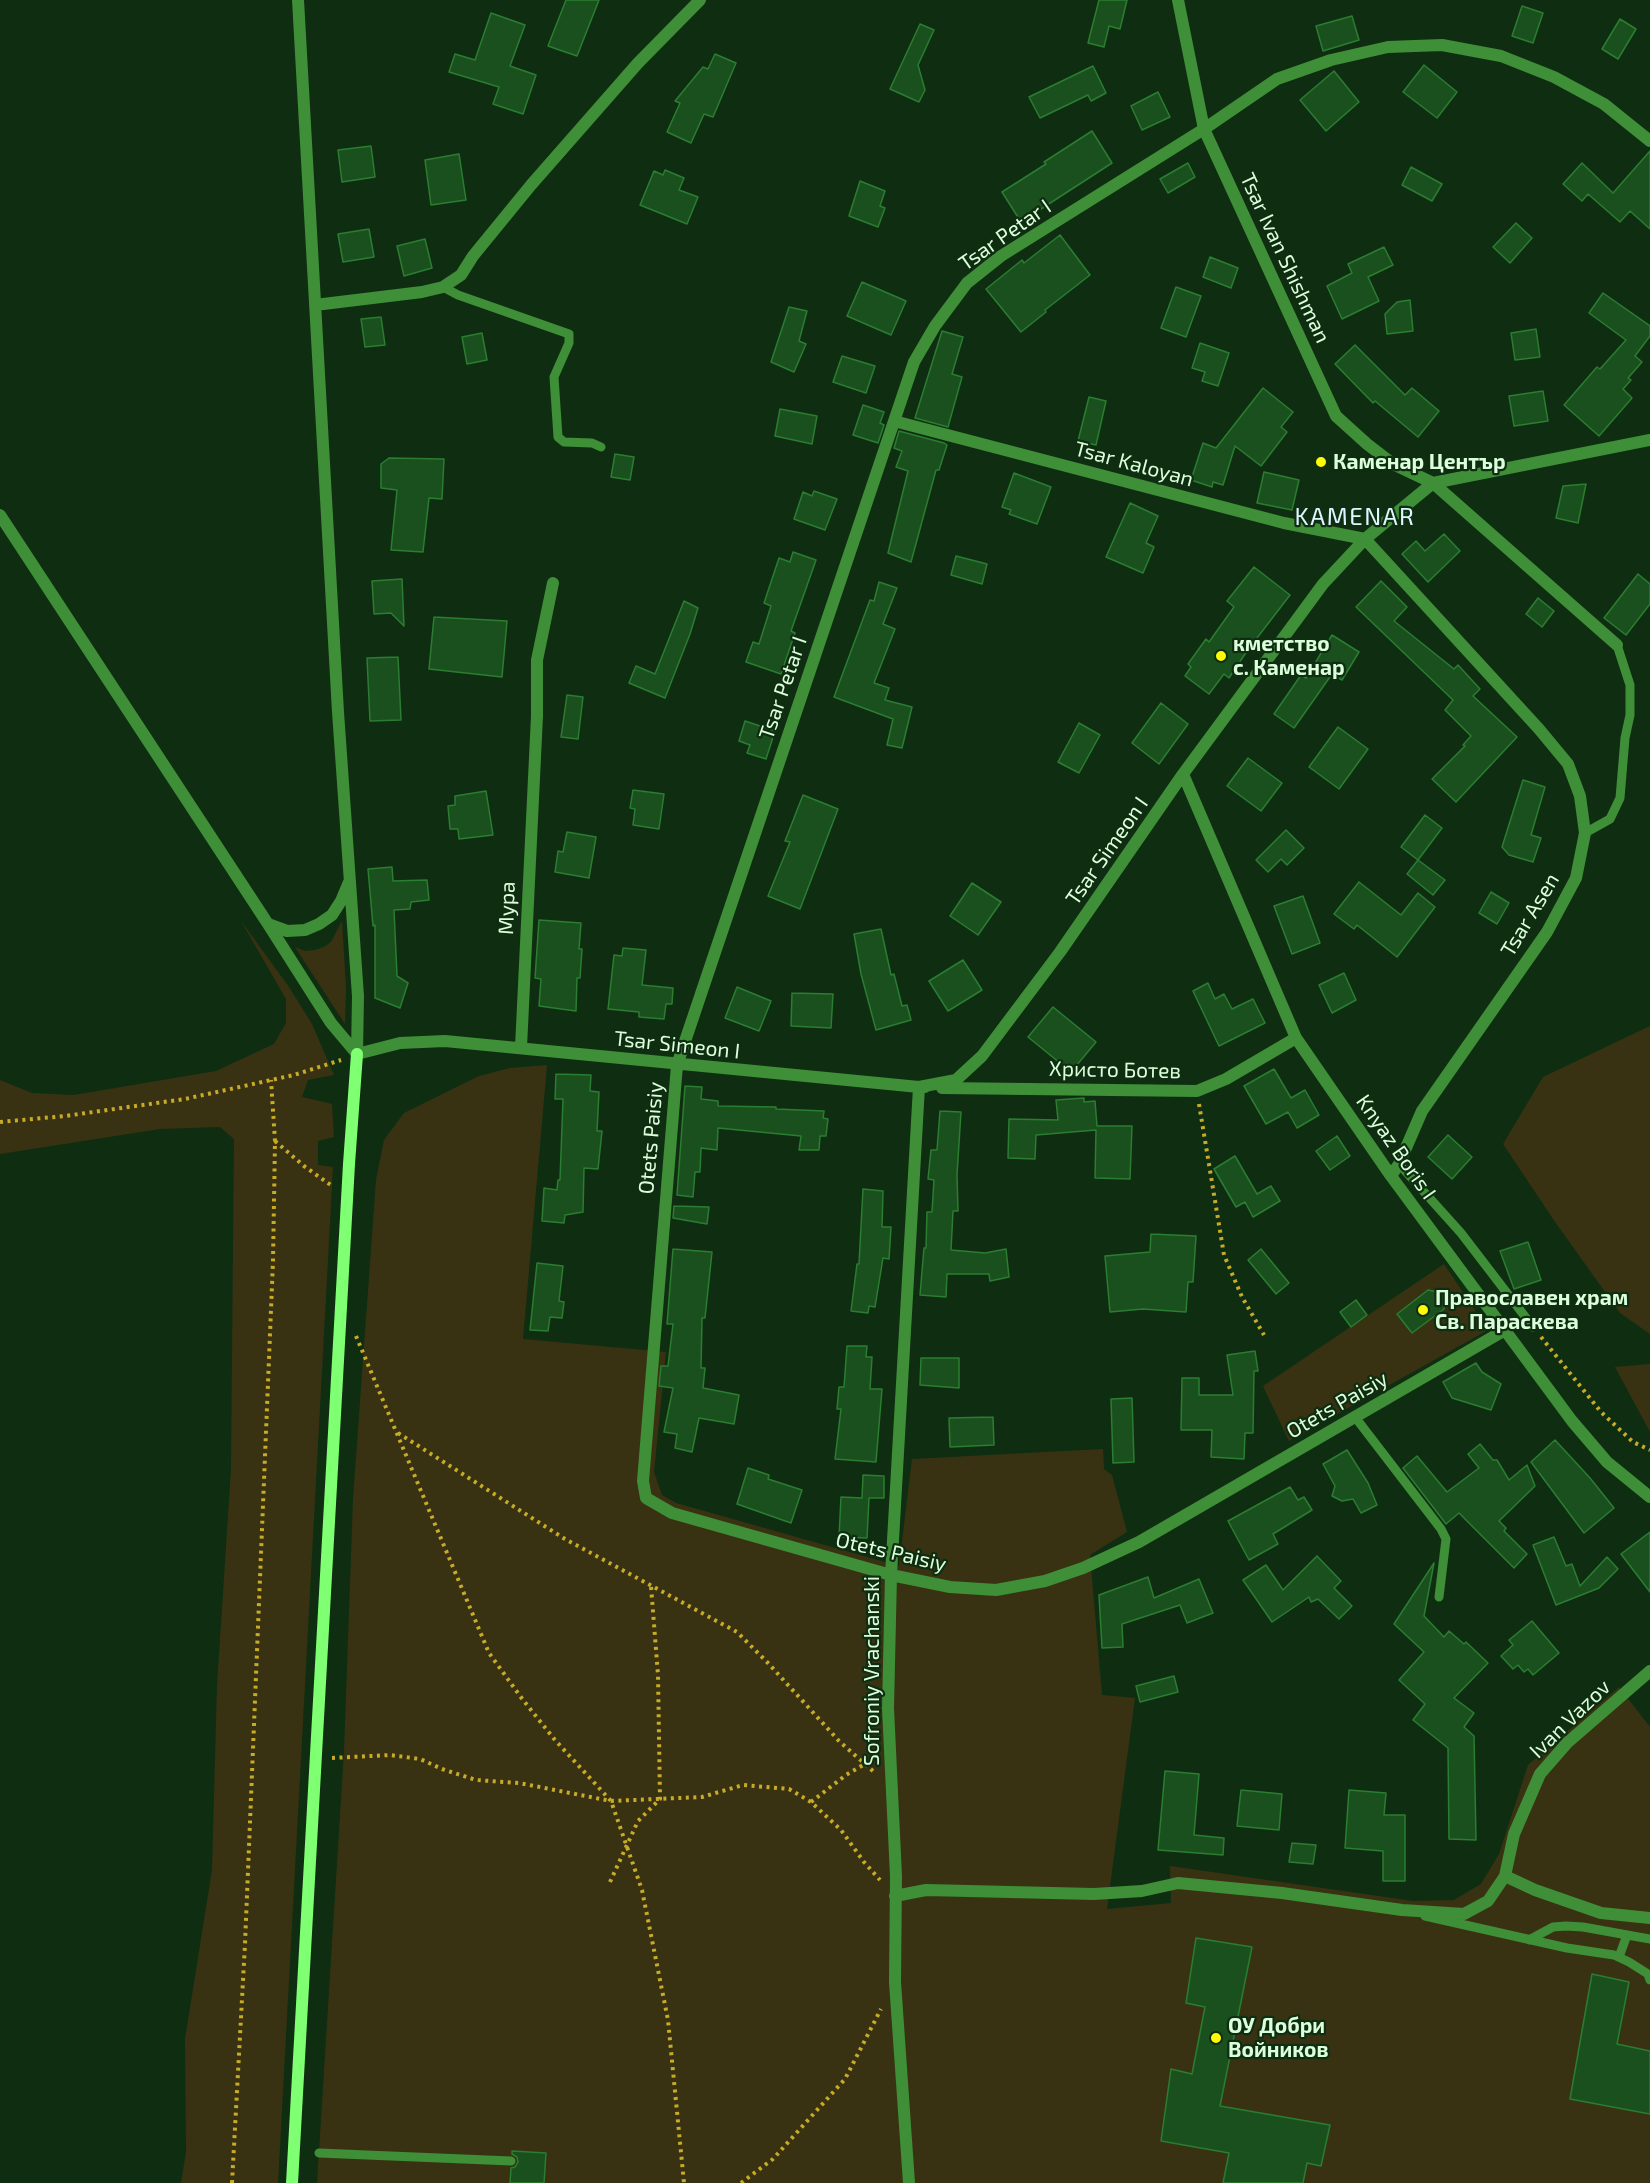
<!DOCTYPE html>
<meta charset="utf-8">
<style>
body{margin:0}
canvas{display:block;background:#0f2d11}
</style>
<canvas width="1650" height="2183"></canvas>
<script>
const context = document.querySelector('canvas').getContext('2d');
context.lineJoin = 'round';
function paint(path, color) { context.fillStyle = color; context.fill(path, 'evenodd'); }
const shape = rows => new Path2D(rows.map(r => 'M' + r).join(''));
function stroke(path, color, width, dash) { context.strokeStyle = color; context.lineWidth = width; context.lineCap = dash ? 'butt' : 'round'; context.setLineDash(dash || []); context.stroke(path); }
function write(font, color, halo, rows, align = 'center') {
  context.font = font + ' "Exo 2",sans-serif'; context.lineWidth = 4.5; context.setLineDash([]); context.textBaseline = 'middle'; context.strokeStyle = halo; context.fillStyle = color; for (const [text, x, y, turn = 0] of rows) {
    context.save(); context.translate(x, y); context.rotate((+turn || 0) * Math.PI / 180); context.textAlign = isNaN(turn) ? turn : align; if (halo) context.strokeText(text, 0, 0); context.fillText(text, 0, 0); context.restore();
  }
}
paint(shape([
 [241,921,289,987,312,1024,334,1075,308,1080,302,1097,332,1104,334,1137,318,1141,318,1165,333,1167,278,2183,181,2183,186,2152,185,2039,212,1870,217,1686,231,1469,234,1139,220,1127,160,1129,0,1154,0,1080,32,1093,74,1095,216,1071,274,1044,286,1023,286,999],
 [342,921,346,988,345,1024,295,947,305,951,315,950,324,947,331,942],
 [1650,1026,1650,1334,1620,1313,1553,1219,1503,1144,1543,1077],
 [547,1065,523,1339,666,1352,654,1472,662,1495,676,1503,899,1566,912,1459,1103,1449,1104,1469,1112,1475,1127,1532,1090,1555,1102,1695,1135,1698,1107,1909,1171,1903,1170,1866,1413,1901,1454,1900,1481,1884,1499,1854,1528,1765,1619,1687,1650,1727,1650,2183,317,2183,344,1752,353,1499,376,1180,384,1140,404,1113,479,1076,510,1068],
 [1444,1264,1488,1330,1289,1441,1263,1386],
 [1650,1364,1650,1432,1615,1367]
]), '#383212');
const building = shape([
 [566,0,599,0,577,56,548,46,566,0],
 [1099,0,1127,0,1120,29,1109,26,1104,47,1088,43,1099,0],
 [1522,6,1543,13,1533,43,1512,36,1522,6],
 [491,13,525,25,510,66,536,75,523,114,493,104,499,87,449,72,455,54,475,60,491,13],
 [1352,16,1359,40,1323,51,1316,26,1352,16],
 [1620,19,1636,29,1618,59,1602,49,1620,19],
 [920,24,934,30,918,65,925,90,919,102,890,89,920,24],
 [715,54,736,63,713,117,704,114,691,143,667,132,680,103,675,101,703,67,708,69,715,54],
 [1424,65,1457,92,1437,118,1403,92,1424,65],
 [1093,66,1106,93,1091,101,1088,95,1040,118,1029,97,1093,66],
 [1334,71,1359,102,1326,131,1300,100,1334,71],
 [1158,92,1170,117,1142,130,1131,106,1158,92],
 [1092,131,1112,163,1021,222,1002,192,1046,164,1044,162,1092,131],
 [371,146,375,177,342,182,338,150,371,146],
 [1650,151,1650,229,1630,211,1620,222,1588,194,1582,201,1563,184,1582,163,1613,193,1650,151],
 [459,154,466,200,431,205,425,160,459,154],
 [1188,163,1195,177,1168,193,1160,179,1188,163],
 [1411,167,1442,184,1432,201,1402,185,1411,167],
 [665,170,684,178,679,190,698,197,687,224,640,205,654,171,663,175,665,170],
 [860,181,885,191,880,206,885,208,878,227,849,216,860,181],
 [1516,223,1532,238,1510,263,1493,247,1516,223],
 [369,229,374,257,343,262,338,234,369,229],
 [1060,235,1090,275,1045,310,1046,312,1021,332,986,289,1022,260,1024,263,1060,235],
 [425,239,432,268,404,276,397,246,425,239],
 [1384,247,1393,265,1368,277,1379,301,1342,319,1327,286,1352,273,1348,264,1384,247],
 [1210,257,1238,268,1231,288,1203,277,1210,257],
 [862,282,906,301,891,335,847,316,862,282],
 [1176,287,1201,296,1186,337,1161,328,1176,287],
 [1603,293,1650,326,1650,336,1635,356,1642,362,1628,378,1631,380,1623,389,1632,398,1599,436,1564,405,1597,367,1600,369,1626,340,1589,313,1603,293],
 [1410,300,1413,331,1387,334,1385,314,1397,302,1410,300],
 [789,307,807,311,799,341,806,344,794,372,771,362,789,307],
 [381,317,385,345,365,347,361,319,381,317],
 [1536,329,1540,357,1515,360,1511,333,1536,329],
 [942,331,963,337,952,374,962,377,948,427,915,418,942,331],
 [482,333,487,360,467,364,462,337,482,333],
 [1200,343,1229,353,1218,386,1202,381,1205,372,1192,368,1200,343],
 [1355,345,1405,395,1412,388,1439,411,1418,437,1375,401,1373,403,1335,364,1355,345],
 [842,356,875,366,866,393,833,382,842,356],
 [1263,388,1293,412,1281,427,1287,432,1261,466,1235,446,1223,485,1213,482,1212,487,1191,480,1203,443,1216,448,1263,388],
 [1543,391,1548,421,1514,426,1509,396,1543,391],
 [1089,397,1106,401,1096,445,1078,441,1089,397],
 [863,405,884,412,880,423,884,425,878,443,853,435,863,405],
 [780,409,817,416,812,444,775,436,780,409],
 [899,431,944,443,947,445,939,470,936,470,911,562,888,553,908,471,896,467,902,451,894,448,899,431],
 [615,454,634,457,630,480,611,477,615,454],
 [389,458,444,459,442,499,429,498,423,552,391,550,397,490,381,488,381,464,389,458],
 [1264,472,1299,480,1292,510,1257,503,1264,472],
 [1014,473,1051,487,1037,524,1009,514,1011,510,1002,507,1014,473],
 [1586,484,1578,523,1556,518,1563,486,1586,484],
 [814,491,837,499,825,530,794,519,803,492,812,496,814,491],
 [1130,503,1158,516,1146,543,1154,547,1143,573,1106,557,1130,503],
 [1444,534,1460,551,1428,582,1402,554,1416,541,1425,551,1444,534],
 [793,552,816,560,791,631,795,633,781,674,746,662,753,642,759,644,771,606,764,603,779,558,790,562,793,552],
 [956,556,987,564,982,584,951,575,956,556],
 [1254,567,1290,595,1247,651,1229,678,1224,674,1209,694,1185,676,1191,667,1188,664,1206,639,1209,642,1234,607,1227,601,1254,567],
 [1638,574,1650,584,1650,604,1626,635,1604,618,1638,574],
 [402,579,404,626,391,613,374,614,372,581,402,579],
 [1381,581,1407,607,1394,621,1454,669,1458,665,1480,689,1473,696,1517,737,1456,802,1432,779,1465,746,1463,745,1471,736,1445,710,1453,700,1356,607,1381,581],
 [879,582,897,588,883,624,895,629,874,683,889,688,885,700,912,707,902,748,887,745,893,719,834,697,870,600,874,601,879,582],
 [1538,598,1554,611,1542,627,1526,614,1538,598],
 [684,601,698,608,690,634,665,698,629,683,636,666,655,674,684,601],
 [434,617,507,621,502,677,429,669,434,617],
 [1332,635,1359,652,1342,680,1332,674,1294,728,1274,714,1301,675,1306,678,1332,635],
 [398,657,401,720,370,721,367,658,398,657],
 [567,695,583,697,578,739,561,737,567,695],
 [1161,703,1188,724,1159,764,1132,743,1161,703],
 [745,721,775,731,766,759,747,753,750,745,739,741,745,721],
 [1079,723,1100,735,1079,773,1058,762,1079,723],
 [1338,727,1368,749,1339,789,1309,767,1338,727],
 [1248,758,1282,783,1261,811,1227,786,1248,758],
 [1523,780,1545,787,1531,835,1541,838,1533,862,1509,855,1502,847,1523,780],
 [633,790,664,794,659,829,633,825,635,809,630,808,633,790],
 [486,791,493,835,459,839,458,829,450,829,448,806,455,805,455,796,486,791],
 [803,795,838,809,800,909,768,896,790,842,785,841,803,795],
 [1425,815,1442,828,1418,860,1401,847,1425,815],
 [1286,830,1304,848,1287,865,1281,859,1268,872,1256,860,1286,830],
 [567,832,596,837,589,878,555,872,558,851,563,852,567,832],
 [1418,860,1445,880,1433,895,1407,874,1418,860],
 [392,867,393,881,427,880,429,900,411,902,410,909,394,910,397,976,408,983,400,1008,375,998,375,925,373,926,368,869,392,867],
 [1359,882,1401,915,1418,893,1435,907,1397,957,1357,925,1354,929,1334,914,1359,882],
 [972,883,1001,902,978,935,950,916,972,883],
 [1491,892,1509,903,1497,924,1479,913,1491,892],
 [1303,896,1320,943,1292,954,1274,906,1303,896],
 [539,920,581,923,579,949,582,949,580,978,577,978,576,1011,539,1006,541,979,535,978,539,920],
 [881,929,891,975,894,974,902,1006,907,1005,911,1020,876,1030,861,974,854,934,881,929],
 [623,948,646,950,642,985,673,988,672,1004,666,1004,664,1019,639,1017,639,1012,608,1009,614,955,622,956,623,948],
 [963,960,982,990,948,1011,929,981,963,960],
 [1344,973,1356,1000,1332,1013,1319,985,1344,973],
 [1208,983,1215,999,1224,994,1232,1009,1253,999,1265,1023,1219,1046,1193,991,1208,983],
 [737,987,771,1001,759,1031,725,1018,737,987],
 [792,993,833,994,831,1028,791,1026,792,993],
 [1053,1007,1096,1042,1071,1072,1028,1037,1053,1007],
 [1274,1069,1291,1098,1305,1090,1319,1115,1297,1128,1288,1112,1266,1124,1244,1086,1274,1069],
 [556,1074,591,1075,590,1091,599,1092,597,1131,602,1131,598,1169,584,1168,583,1212,565,1215,564,1223,542,1221,544,1188,557,1190,558,1180,560,1180,563,1099,555,1099,556,1074],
 [685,1086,702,1087,701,1099,718,1101,718,1106,776,1107,776,1109,824,1111,823,1118,828,1119,826,1136,820,1136,819,1150,799,1150,801,1136,718,1128,717,1150,701,1148,700,1172,695,1172,693,1197,677,1195,685,1086],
 [1084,1098,1084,1102,1095,1101,1097,1126,1132,1126,1130,1179,1095,1178,1096,1130,1036,1135,1035,1159,1008,1158,1009,1119,1058,1120,1056,1100,1084,1098],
 [940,1111,961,1112,957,1175,958,1211,953,1211,951,1250,985,1253,1006,1249,1009,1277,990,1281,989,1274,947,1274,946,1297,920,1295,924,1248,926,1248,927,1212,932,1212,934,1180,928,1179,931,1150,937,1150,940,1111],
 [1448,1135,1472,1157,1452,1179,1428,1157,1448,1135],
 [1337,1136,1350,1156,1330,1170,1316,1151,1337,1136],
 [1235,1156,1257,1194,1271,1186,1280,1201,1253,1217,1245,1202,1236,1207,1214,1169,1235,1156],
 [863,1189,883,1191,882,1227,891,1227,889,1259,883,1258,875,1307,869,1306,868,1313,851,1311,857,1264,859,1264,863,1189],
 [674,1206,709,1207,707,1224,673,1218,674,1206],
 [1151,1234,1196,1236,1193,1282,1188,1282,1186,1312,1143,1309,1110,1312,1105,1256,1150,1252,1151,1234],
 [1528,1242,1541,1280,1514,1289,1500,1251,1528,1242],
 [673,1249,712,1252,705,1318,702,1318,701,1368,705,1368,703,1388,739,1395,734,1424,699,1418,692,1452,675,1448,677,1434,664,1432,673,1388,659,1386,661,1366,668,1366,673,1324,667,1324,673,1249],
 [1261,1249,1289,1283,1276,1294,1248,1260,1261,1249],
 [537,1263,563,1266,559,1301,564,1302,562,1318,550,1317,548,1331,530,1330,537,1263],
 [1428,1290,1446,1294,1444,1309,1412,1333,1397,1314,1428,1290],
 [1356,1300,1367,1315,1351,1327,1340,1312,1356,1300],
 [847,1346,867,1346,866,1357,872,1357,870,1389,882,1389,876,1462,835,1459,841,1409,837,1409,839,1387,844,1387,847,1346],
 [1255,1351,1258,1371,1254,1371,1253,1433,1245,1433,1244,1459,1211,1457,1212,1430,1181,1430,1182,1378,1199,1378,1199,1395,1233,1395,1227,1355,1255,1351],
 [921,1358,959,1358,959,1388,920,1385,921,1358],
 [1476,1363,1482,1372,1501,1384,1491,1410,1452,1398,1443,1382,1476,1363],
 [1132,1398,1134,1462,1113,1463,1111,1399,1132,1398],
 [993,1417,994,1445,950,1447,949,1418,993,1417],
 [1555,1440,1590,1478,1614,1508,1584,1533,1531,1462,1555,1440],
 [1480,1444,1493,1460,1497,1460,1509,1480,1527,1465,1535,1486,1499,1521,1506,1528,1504,1531,1527,1554,1514,1568,1459,1513,1446,1524,1403,1468,1417,1456,1447,1492,1479,1468,1468,1454,1480,1444],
 [1347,1450,1368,1483,1377,1505,1361,1513,1353,1499,1342,1501,1332,1496,1335,1486,1323,1464,1347,1450],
 [748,1468,769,1475,768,1479,802,1490,791,1523,737,1504,748,1468],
 [863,1475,884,1476,884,1498,869,1498,867,1538,839,1537,841,1497,862,1498,863,1475],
 [1290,1487,1298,1500,1304,1497,1312,1510,1273,1534,1278,1544,1249,1560,1228,1521,1290,1487],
 [1650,1532,1650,1592,1621,1554,1650,1532],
 [1554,1537,1566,1566,1572,1564,1580,1586,1607,1557,1618,1569,1599,1588,1556,1605,1533,1545,1554,1537],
 [1317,1556,1341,1581,1334,1588,1352,1606,1339,1619,1318,1599,1311,1602,1309,1597,1272,1622,1243,1580,1266,1565,1283,1590,1317,1556],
 [1434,1563,1424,1616,1444,1637,1449,1631,1464,1644,1466,1642,1488,1663,1454,1698,1474,1713,1464,1727,1474,1736,1476,1840,1449,1839,1448,1748,1413,1720,1425,1704,1399,1680,1424,1652,1394,1624,1434,1563],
 [1148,1577,1154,1598,1199,1579,1213,1613,1187,1623,1180,1605,1122,1624,1123,1647,1102,1648,1099,1595,1148,1577],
 [1532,1621,1559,1653,1533,1675,1528,1669,1524,1672,1518,1665,1513,1669,1501,1656,1513,1645,1509,1640,1532,1621],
 [1174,1676,1178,1692,1140,1702,1136,1686,1174,1676],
 [1165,1771,1199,1774,1194,1835,1224,1838,1223,1855,1158,1850,1165,1771],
 [1241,1790,1282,1794,1279,1830,1237,1826,1241,1790],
 [1349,1790,1386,1793,1384,1815,1405,1815,1405,1881,1383,1881,1383,1851,1345,1848,1349,1790],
 [1292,1843,1316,1845,1313,1864,1289,1862,1292,1843],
 [1196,1938,1252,1947,1220,2106,1330,2125,1321,2166,1307,2163,1303,2183,1223,2183,1229,2153,1161,2141,1171,2069,1192,2074,1205,2007,1186,2003,1196,1938],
 [1592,1974,1629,1982,1617,2044,1650,2051,1650,2114,1570,2099,1592,1974],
 [512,2151,546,2153,544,2183,510,2183,511,2168,515,2167,518,2162,517,2157,512,2154,512,2151]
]);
paint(building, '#1a501e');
stroke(building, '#2a7d31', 1.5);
stroke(shape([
 [1199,1104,1224,1255,1242,1297,1264,1335],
 [0,1122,65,1116,185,1099,294,1075,341,1060],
 [275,1141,304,1166,332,1186],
 [356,1336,489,1653,523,1700,555,1740,611,1801,642,1890,668,2020,684,2183],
 [1541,1337,1601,1412,1633,1442,1650,1450],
 [398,1433,565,1539,737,1632,768,1663,839,1741,874,1772],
 [332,1758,390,1755,420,1759,442,1769,476,1780,519,1783,611,1801,702,1797,743,1785,789,1789,811,1802,841,1830,864,1862,880,1880],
 [811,1802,846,1775,865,1764],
 [610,1882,638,1821,660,1799,658,1675,651,1586],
 [232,2183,245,1944,273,1261,275,1141,271,1080],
 [741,2183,773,2159,845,2079,881,2009]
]), '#c8ab27', 4, [3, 4.5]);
stroke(shape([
 [443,287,458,295,569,334,569,343,554,377,558,437,564,442,592,443,601,447],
 [1585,833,1610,819,1620,798,1625,738,1630,715,1630,685,1617,645],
 [1399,1164,1461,1233,1533,1327],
 [1355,1417,1441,1529,1446,1539,1439,1597],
 [1425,1916,1567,1948,1614,1955,1629,1962,1648,1974,1650,1980],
 [1529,1940,1553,1927,1566,1926,1583,1927,1650,1939],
 [1619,1957,1627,1935],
 [319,2153,511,2161]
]), '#3e8f37', 9);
stroke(shape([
 [298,0,338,712,358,996,357,1054],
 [1178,0,1204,129,1336,416,1367,444,1393,464,1433,483,1617,645],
 [315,305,422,292,443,287,461,275,473,256,531,185,638,63,700,0],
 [894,421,1284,523,1365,539,1539,729,1568,764,1580,796,1585,833,1576,878,1547,932,1422,1111,1399,1164,1391,1176],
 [0,515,268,924,331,1023,357,1054],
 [1183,774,1296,1038,1391,1176,1572,1421,1607,1462,1650,1497],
 [268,924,287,931,305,930,319,924,332,915,341,901,349,882],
 [521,1047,537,716,537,660,553,583],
 [357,1054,400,1043,445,1041,919,1087,956,1080,982,1056,1060,952,1183,774,1323,584,1365,539,1433,483,1650,440],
 [942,1088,1197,1091,1226,1079,1296,1038],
 [1505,1330,1139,1542,1083,1568,1045,1581,996,1590,950,1587,891,1575,672,1513,646,1498,643,1481,677,1065,914,362,935,326,967,283,1001,256,1204,129,1277,79,1331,60,1388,47,1442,45,1501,56,1554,77,1604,104,1650,141],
 [1505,1876,1535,1890,1601,1913,1650,1918],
 [895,1896,926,1890,1094,1894,1142,1891,1178,1883,1282,1893,1402,1910,1464,1914,1488,1901,1505,1876,1514,1834,1540,1774,1567,1743,1650,1671],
 [909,2183,895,1982,896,1876,888,1708,891,1575,919,1087,925,1087]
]), '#3e8f37', 12);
stroke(shape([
 [292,2183,349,1164,357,1054]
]), '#7fff72', 12);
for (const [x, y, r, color] of [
 [1321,462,6,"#fffb07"],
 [1221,656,6,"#fffb07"],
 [1423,1310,6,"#fffb07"],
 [1216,2038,6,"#fffb07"]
]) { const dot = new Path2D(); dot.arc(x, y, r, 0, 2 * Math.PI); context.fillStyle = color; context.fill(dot); stroke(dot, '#0f2d11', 2); }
write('21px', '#dbffdb', '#0f2d11', [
 ["Tsar Petar I",1005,235,-35],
 ["Tsar Ivan Shishman",1285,258,65],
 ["Tsar Kaloyan",1134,464,15],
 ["Tsar Petar I",783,688,-71],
 ["Tsar Simeon I",1107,851,-55],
 ["Мура",507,908,-88],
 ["Tsar Asen",1530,915,-59],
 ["Tsar Simeon I",677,1045,6],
 ["Христо Ботев",1115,1070,1],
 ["Otets Paisiy",651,1138,-85],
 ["Knyaz Boris I",1396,1147,55],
 ["Otets Paisiy",1337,1405,-30],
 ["Otets Paisiy",891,1552,13],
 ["Sofroniy Vrachanski",872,1671,-90],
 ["Ivan Vazov",1570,1719,-44]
]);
write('bold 21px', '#dbffdb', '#0f2d11', [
 ["Каменар Център",1333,462],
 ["кметство",1233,644],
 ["с. Каменар",1233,668],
 ["Православен храм",1435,1298],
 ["Св. Параскева",1435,1322],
 ["ОУ Добри",1228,2026],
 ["Войников",1228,2050]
], 'left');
context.letterSpacing = '1.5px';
write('24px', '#ddf7ff', '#0f2d11', [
 ["KAMENAR",1355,517]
]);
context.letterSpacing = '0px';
</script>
